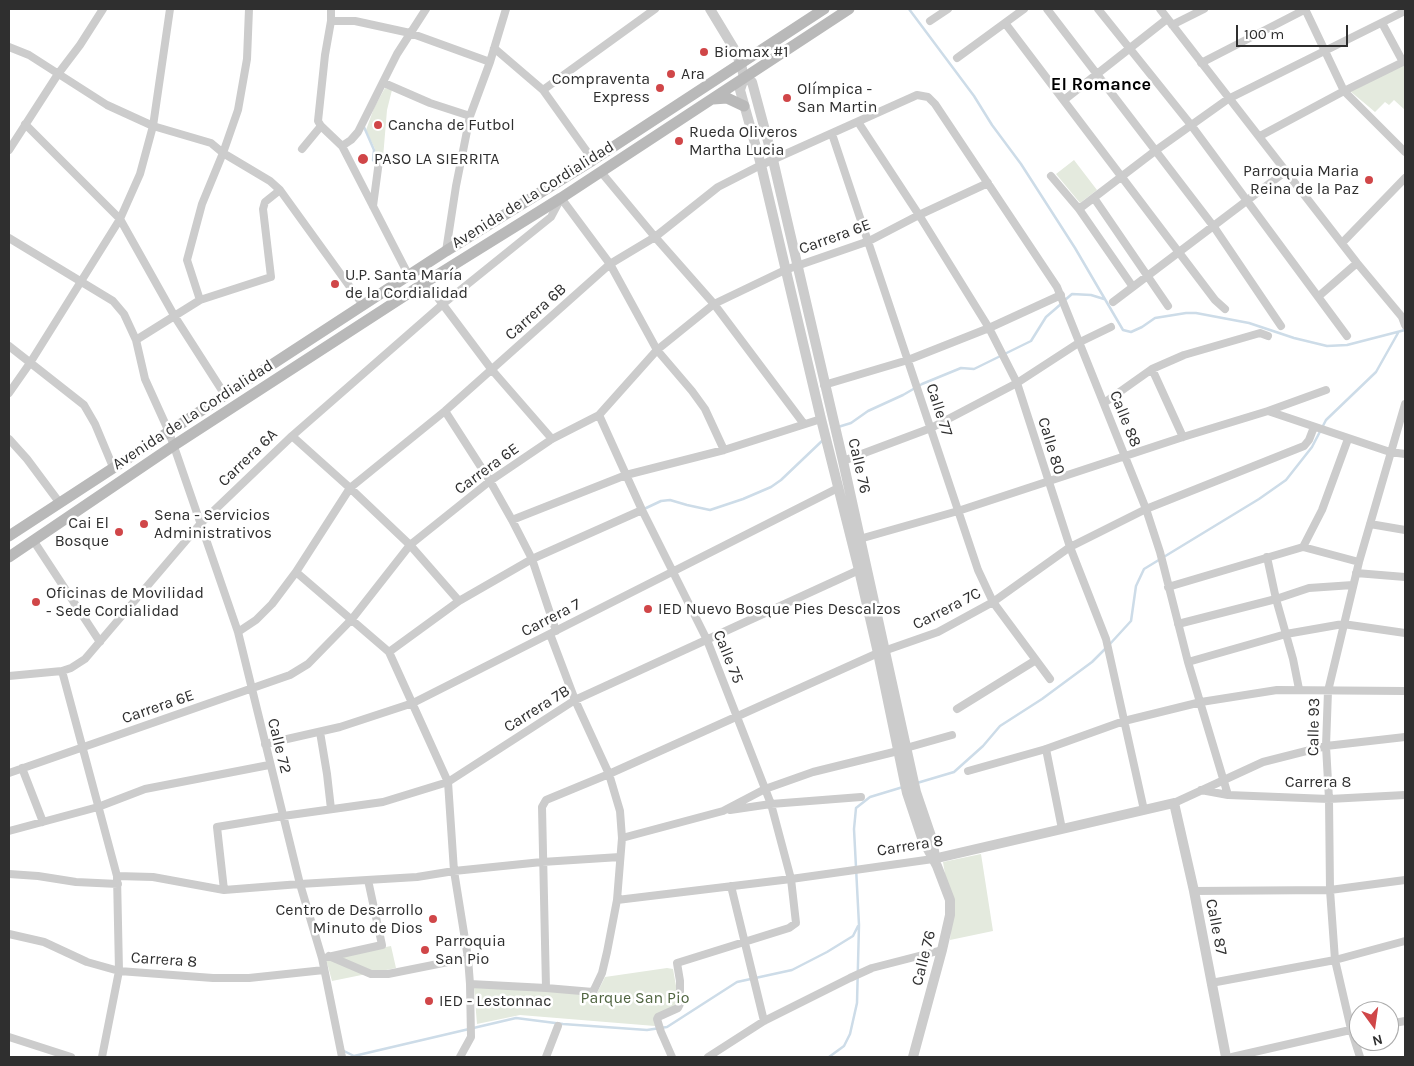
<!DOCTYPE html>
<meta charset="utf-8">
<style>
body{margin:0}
#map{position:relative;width:1414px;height:1066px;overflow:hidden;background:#fff;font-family:Karla,sans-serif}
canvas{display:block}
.frame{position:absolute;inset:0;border:10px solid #2f2f2f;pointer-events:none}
.north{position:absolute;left:1349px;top:1001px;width:50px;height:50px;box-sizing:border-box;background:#fff;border:1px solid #acacac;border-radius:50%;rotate:166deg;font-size:14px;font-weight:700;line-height:20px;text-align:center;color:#2f2f2f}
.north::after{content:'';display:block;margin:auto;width:18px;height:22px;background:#d04648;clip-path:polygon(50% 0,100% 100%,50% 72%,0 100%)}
.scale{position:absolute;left:1236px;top:25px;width:112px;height:22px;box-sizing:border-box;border:2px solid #2f2f2f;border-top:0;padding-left:6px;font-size:15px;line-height:18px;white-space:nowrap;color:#2f2f2f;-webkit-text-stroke:4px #fff;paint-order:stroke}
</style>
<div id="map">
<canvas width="1414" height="1066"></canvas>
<div class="frame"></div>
<div class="north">N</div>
<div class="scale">100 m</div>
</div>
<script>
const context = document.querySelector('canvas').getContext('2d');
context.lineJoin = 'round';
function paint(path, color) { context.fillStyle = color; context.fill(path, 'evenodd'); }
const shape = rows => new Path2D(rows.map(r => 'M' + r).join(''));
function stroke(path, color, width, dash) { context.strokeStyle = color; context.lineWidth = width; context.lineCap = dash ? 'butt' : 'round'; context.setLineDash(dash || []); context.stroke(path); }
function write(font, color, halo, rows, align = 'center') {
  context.font = font + ' Karla,sans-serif'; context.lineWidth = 5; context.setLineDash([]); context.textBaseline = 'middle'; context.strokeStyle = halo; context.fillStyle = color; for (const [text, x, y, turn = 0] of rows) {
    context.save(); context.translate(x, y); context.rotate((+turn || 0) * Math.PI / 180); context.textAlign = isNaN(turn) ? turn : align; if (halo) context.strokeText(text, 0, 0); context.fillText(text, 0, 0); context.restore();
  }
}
paint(shape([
 [1405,65,1405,110,1394,100,1389,105,1385,102,1375,112,1350,91],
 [385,88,392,90,387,110,383,158,375,157,375,149,366,130,374,108],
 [1074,160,1097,190,1080,203,1056,174],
 [981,854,993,931,950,940,952,916,943,862],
 [391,946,396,968,332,981,326,959],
 [667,968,673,969,678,997,675,1005,655,1021,655,1026,520,1015,477,1024,474,988,546,989,596,995,605,977]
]), '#e4eade');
stroke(shape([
 [909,9,974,96,992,125,1021,164,1075,248,1123,330,1131,332,1142,327,1155,318,1186,313,1196,313,1249,323,1294,338,1327,346,1347,345,1405,330],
 [364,127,374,150,373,160,376,163],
 [1065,300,1072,294,1091,295,1104,299],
 [838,427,851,423,868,411,903,395,922,384,961,368,974,369,1031,341,1046,317,1061,304],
 [644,509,661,501,670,500,687,505,710,510,743,499,771,487,781,480,823,440],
 [1109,645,1131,621,1136,586,1144,569,1259,499,1286,480,1312,447,1326,420,1376,372,1398,333],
 [917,783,954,772,983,746,1000,726,1042,699,1092,662,1105,649],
 [342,1050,354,1056,516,1018,563,1024,647,1030,667,1027,737,982,792,970,827,952,853,936,858,926],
 [829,1057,844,1046,850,1034,857,1003,859,925,854,829,856,808,870,797,903,787]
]), '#cddce8', 2.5);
stroke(shape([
 [331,9,331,21,325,55,318,121,321,126,342,146,409,276],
 [1047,9,1214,227,1281,326],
 [1098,9,1191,125,1347,336],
 [1160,9,1357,263,1402,317,1405,325],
 [1305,9,1344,91,1405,152],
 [331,21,355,21,410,33,490,62],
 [930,21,948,9],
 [1005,23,1215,300,1225,309],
 [1382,23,1403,62],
 [1172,25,1204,9],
 [9,47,29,55,107,105,153,126,211,143,223,153,270,181,280,190,363,305],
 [494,48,543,90,593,160],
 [957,58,1024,9],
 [1201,63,1306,9],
 [384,83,430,103,470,116],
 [543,90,655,9],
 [1064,100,1167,19],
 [858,122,919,215,989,328,1017,383,1070,547,1106,639,1144,810],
 [25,124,120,219,175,317,225,395],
 [832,134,978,570,993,602,1050,679],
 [1260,136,1344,91,1405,61],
 [342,146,351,140,358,132,397,54,426,9],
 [302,149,321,126],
 [9,150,58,74,80,45,103,9],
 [601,172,655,237,714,304,804,424],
 [1051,176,1079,209,1133,287],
 [561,198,610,264,657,350,692,391,705,409,724,450],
 [1094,198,1168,306],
 [373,206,379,161],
 [1079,209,1155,151,1228,99,1405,11],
 [9,238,113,301,124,314,136,340,145,379,169,432,238,632,300,884,322,958,342,1057],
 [1342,243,1405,178],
 [446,251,456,186,470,116,490,62,506,9],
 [426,282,492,370,552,439],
 [1319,296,1357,263],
 [200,300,187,260,202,204,223,153,238,110,247,59,249,9],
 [1113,302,1286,171],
 [136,340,200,300,271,277,263,209,265,202,280,190],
 [9,346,84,405,95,424,113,467],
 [1152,369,1183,437],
 [824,385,908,360,989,328,1061,295],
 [9,393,30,363,120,219,140,174,153,126,170,9],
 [1104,403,1152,369,1184,355,1260,333,1268,336],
 [445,411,490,481,512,520,532,559,556,631],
 [1268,411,1326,390],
 [599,415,642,510,707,640,771,804,791,879,796,923,789,928,677,963,680,981,680,1004,678,1008,658,1017,657,1019,661,1032,672,1057],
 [292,436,350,488,410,545,459,601],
 [9,439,27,459,59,502],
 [843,461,931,428,1017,383,1080,342,1111,327],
 [512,520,626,475,724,450,821,419],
 [1370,524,1405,530],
 [33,540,100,642],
 [856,540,958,511,1183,437,1268,411,1390,452,1405,454],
 [1303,547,1322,510,1348,439],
 [1267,557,1276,599,1293,659,1299,689],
 [296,572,389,652,448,782,454,871,468,958,470,984,471,1037,460,1057],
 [1356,573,1405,577],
 [1168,587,1303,547,1359,562],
 [1178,624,1276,599,1309,588,1353,585],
 [238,632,256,620,272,604,296,572,350,488,445,411,610,264,655,237,718,187,761,165,917,95,928,97,935,104,1057,287,1146,509,1160,552,1188,662,1228,795],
 [389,652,459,601,532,559,642,510],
 [1188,662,1286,634,1343,624,1405,633],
 [62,671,117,876,119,971,102,1057],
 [9,676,62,671,71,668,85,659,201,523,292,436,443,304,551,217,560,200],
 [957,709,1036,660],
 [320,732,327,774,331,809],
 [265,744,340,727,413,703,838,488],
 [906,748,952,735],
 [1046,749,1062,829],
 [22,768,43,822],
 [968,771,1046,749,1124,721,1201,702,1277,690,1405,691],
 [9,773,290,675,308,664,352,619,410,545,490,481,552,439,599,415,657,350,714,304,785,270,869,241,919,215,988,183],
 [1201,790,1228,795,1329,799,1405,795],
 [1174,803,1263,762,1326,746,1405,737],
 [730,810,771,804,861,797],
 [9,831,98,807,145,789,269,765],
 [622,838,723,811,765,789,813,772,898,751],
 [9,874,38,876,76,882,118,884],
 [117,876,153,877,224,890,300,884,417,877,454,871,542,862,620,857],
 [731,886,764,1021],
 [224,890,217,827,283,816,383,802,448,782,575,700,859,570],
 [1194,891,1330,890,1405,880],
 [617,900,791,879,933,859],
 [9,934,44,942,87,962,119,971,213,978,249,978,324,970],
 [329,956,371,974,388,974,468,958],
 [328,957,382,945,368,880],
 [1211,983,1335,960,1405,941],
 [470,984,546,988,593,992,602,973,607,952,617,900,622,838,620,811,609,774,575,700,550,634],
 [546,988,542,807,546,800,609,774,878,653,938,632,993,602,1070,547,1146,509,1304,446,1309,440,1314,427],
 [1389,1024,1405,1021],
 [9,1037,71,1057],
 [546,1057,558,1026],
 [708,1057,764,1021,850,978,872,968,942,950],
 [1232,1057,1359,1028],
 [1360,1057,1351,1029,1335,960,1330,890,1329,799,1326,746,1328,691,1359,562,1405,404]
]), '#ccc', 8);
stroke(shape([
 [710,9,733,47,741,64,744,78,740,90,761,165,821,419,859,570,878,653,907,793,922,838,937,866,950,900,950,915,942,950,913,1057],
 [744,78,752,82,773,160,843,461,916,792,931,836,935,856],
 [933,859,1174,803,1194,891,1226,1057]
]), '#ccc', 10);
stroke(shape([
 [713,99,727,98,744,106],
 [9,536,446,251,593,160,824,9],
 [9,557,173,446,426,282,561,198,849,9]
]), '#b9b9b9', 11);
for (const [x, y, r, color] of [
 [704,52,5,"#d04648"],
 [671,74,5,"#d04648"],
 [660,88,5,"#d04648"],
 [787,98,5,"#d04648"],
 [378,125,5,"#d04648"],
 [679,141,5,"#d04648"],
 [363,159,6,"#d04648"],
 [1369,180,5,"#d04648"],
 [335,284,5,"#d04648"],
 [144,524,5,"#d04648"],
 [119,532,5,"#d04648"],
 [36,602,5,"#d04648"],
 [648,609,5,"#d04648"],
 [433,919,5,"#d04648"],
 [425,950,5,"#d04648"],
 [429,1001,5,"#d04648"]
]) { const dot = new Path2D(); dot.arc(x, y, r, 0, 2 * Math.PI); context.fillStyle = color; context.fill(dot); stroke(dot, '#fff', 2); }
write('16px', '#2f2f2f', '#fff', [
 ["Biomax #1",714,52],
 ["Ara",681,74],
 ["Compraventa",650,79,"right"],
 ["Express",650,97,"right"],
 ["Olímpica -",797,89],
 ["San Martin",797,107],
 ["Cancha de Futbol",388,125],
 ["Rueda Oliveros",689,132],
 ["Martha Lucia",689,150],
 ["PASO LA SIERRITA",374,159],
 ["Parroquia Maria",1359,171,"right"],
 ["Reina de la Paz",1359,189,"right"],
 ["U.P. Santa María",345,275],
 ["de la Cordialidad",345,293],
 ["Sena - Servicios",154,515],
 ["Administrativos",154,533],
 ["Cai El",109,523,"right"],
 ["Bosque",109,541,"right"],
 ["Oficinas de Movilidad",46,593],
 ["- Sede Cordialidad",46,611],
 ["IED Nuevo Bosque Pies Descalzos",658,609],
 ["Centro de Desarrollo",423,910,"right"],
 ["Minuto de Dios",423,928,"right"],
 ["Parroquia",435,941],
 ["San Pio",435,959],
 ["IED - Lestonnac",439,1001]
], 'left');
write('16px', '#2f2f2f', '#fff', [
 ["Avenida de La Cordialidad",533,195,-32],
 ["Carrera 6E",835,237,-20],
 ["Carrera 6B",536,312,-42],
 ["Calle 77",939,410,72],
 ["Avenida de La Cordialidad",193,415,-33],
 ["Calle 88",1125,419,68],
 ["Calle 80",1051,446,73],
 ["Carrera 6A",248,458,-44],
 ["Calle 76",859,466,77],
 ["Carrera 6E",487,469,-36],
 ["Carrera 7C",947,609,-27],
 ["Carrera 7",551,618,-27],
 ["Calle 75",728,657,68],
 ["Carrera 6E",158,707,-19],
 ["Carrera 7B",537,709,-32],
 ["Calle 93",1314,727,-89],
 ["Calle 72",279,746,76],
 ["Carrera 8",1318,782],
 ["Carrera 8",910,846,-9],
 ["Calle 87",1216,927,79],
 ["Calle 76",924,958,-76],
 ["Carrera 8",164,960,4]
]);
write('16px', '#506541', '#fff', [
 ["Parque San Pio",635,998]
]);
write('bold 18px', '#000', '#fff', [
 ["El Romance",1101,85]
]);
</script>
